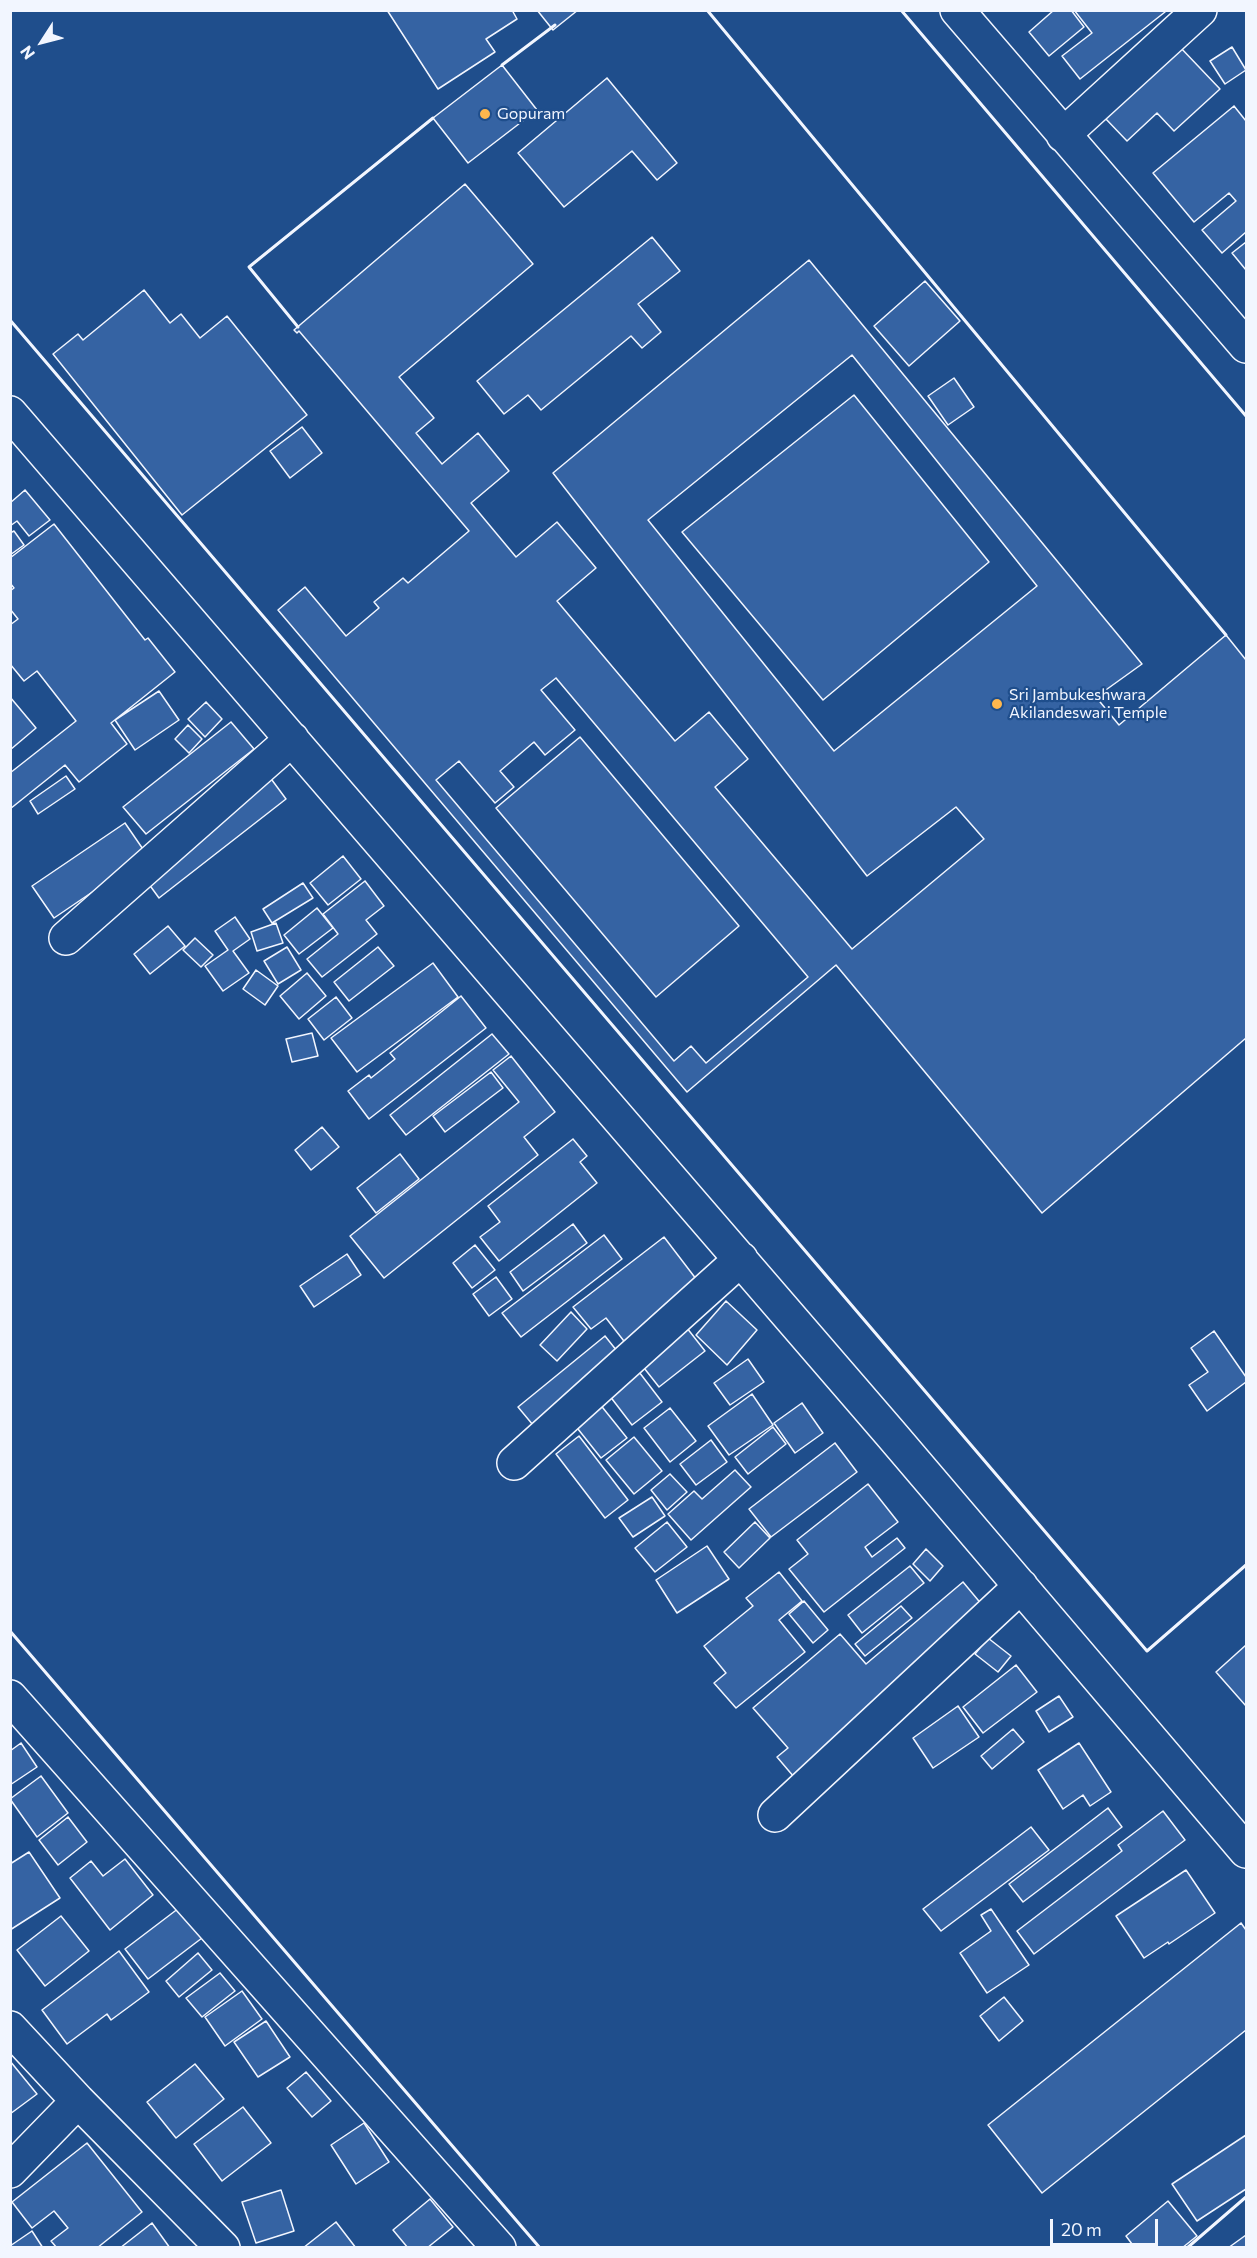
<!DOCTYPE html>
<style>
body{margin:0}
#map{position:relative;width:1257px;height:2258px;overflow:hidden;background:#1f4e8c;font-family:Commissioner,sans-serif}
canvas{display:block}
.frame{position:absolute;inset:0;border:12px solid #f2f6ff;pointer-events:none}
.north{position:absolute;left:12px;top:12px;width:60px;height:60px;-webkit-text-stroke:4px #1f4e8c;paint-order:stroke;rotate:234deg;font-size:16px;font-weight:700;line-height:24px;text-align:center;color:#f2f6ff}
.north::after{content:'';display:block;margin:auto;width:21px;height:27px;background:#f2f6ff;clip-path:polygon(50% 0,100% 100%,50% 72%,0 100%)}
.scale{position:absolute;left:1050px;top:2219px;width:108px;height:27px;box-sizing:border-box;border:3px solid #f2f6ff;border-top:0;padding-left:8px;font-size:18px;line-height:21px;white-space:nowrap;color:#f2f6ff;-webkit-text-stroke:4px #1f4e8c;paint-order:stroke}
</style>
<div id="map">
<canvas width="1257" height="2258"></canvas>
<div class="frame"></div>
<div class="north">N</div>
<div class="scale">20 m</div>
</div>
<script>
const context = document.querySelector('canvas').getContext('2d');
context.lineJoin = 'round';
function paint(path, color) { context.fillStyle = color; context.fill(path, 'evenodd'); }
const shape = rows => new Path2D(rows.map(r => 'M' + r).join(''));
function stroke(path, color, width, dash) { context.strokeStyle = color; context.lineWidth = width; context.lineCap = dash ? 'butt' : 'round'; context.setLineDash(dash || []); context.stroke(path); }
function write(font, color, halo, rows, align = 'center') {
  context.font = font + ' Commissioner,sans-serif'; context.lineWidth = 4.5; context.setLineDash([]); context.textBaseline = 'middle'; context.strokeStyle = halo; context.fillStyle = color; for (const [text, x, y, turn = 0] of rows) {
    context.save(); context.translate(x, y); context.rotate((+turn || 0) * Math.PI / 180); context.textAlign = isNaN(turn) ? turn : align; if (halo) context.strokeText(text, 0, 0); context.fillText(text, 0, 0); context.restore();
  }
}
const building = shape([
 [387,10,512,10,517,19,486,39,495,52,438,89,387,10],
 [537,10,578,10,553,30,537,10],
 [1054,10,1071,10,1084,27,1049,56,1029,32,1054,10],
 [1074,10,1164,10,1165,12,1080,79,1062,56,1092,33,1074,10],
 [1179,46,1220,89,1174,131,1157,113,1127,141,1104,117,1179,46],
 [1232,47,1246,70,1225,84,1210,61,1232,47],
 [502,65,537,110,468,163,433,118,502,65],
 [607,78,677,163,657,180,632,151,564,207,518,153,607,78],
 [1234,106,1246,121,1246,232,1222,253,1202,230,1236,201,1229,193,1194,222,1153,173,1234,106],
 [465,184,533,264,399,377,434,418,416,433,442,464,478,433,509,471,471,503,516,557,557,522,596,568,557,601,675,741,709,712,748,759,715,787,852,949,984,839,956,807,867,876,553,473,809,260,1142,664,1096,697,1119,725,1226,635,1246,660,1246,1038,1042,1213,836,965,687,1092,278,610,305,587,346,636,379,608,374,602,403,578,408,583,469,531,299,331,297,333,294,330,465,184],
 [852,355,1037,586,834,751,648,520,852,355],
 [556,678,808,977,706,1063,691,1046,674,1061,436,780,459,761,495,803,514,787,500,771,534,742,545,755,575,730,541,690,556,678],
 [652,237,680,271,638,304,661,332,642,348,631,336,541,410,528,395,504,414,477,381,652,237],
 [1246,242,1246,270,1232,253,1246,242],
 [925,281,960,321,909,366,874,326,925,281],
 [144,290,170,323,181,314,200,338,227,316,307,415,182,515,53,354,78,334,83,340,144,290],
 [954,378,974,407,948,425,928,396,954,378],
 [854,395,989,562,823,700,682,532,854,395],
 [302,427,322,453,290,478,270,451,302,427],
 [25,490,50,520,29,536,17,521,10,526,10,503,25,490],
 [54,524,145,640,148,638,175,672,111,723,127,744,79,782,65,765,10,809,10,773,76,721,37,671,24,681,10,664,10,625,18,619,10,609,10,591,14,588,10,583,10,558,54,524],
 [14,531,24,545,10,555,10,533,14,531],
 [159,691,179,720,135,750,115,720,159,691],
 [10,697,36,728,10,750,10,697],
 [206,702,222,719,205,737,188,719,206,702],
 [231,722,254,749,146,834,123,807,231,722],
 [188,725,202,739,189,753,175,739,188,725],
 [580,737,739,926,656,997,496,808,580,737],
 [66,776,75,789,38,814,30,801,66,776],
 [269,776,286,799,159,898,143,876,269,776],
 [125,823,147,855,54,918,32,886,125,823],
 [343,856,361,879,328,905,310,883,343,856],
 [365,881,384,906,366,920,377,934,322,977,307,959,338,934,323,914,365,881],
 [303,883,313,898,272,923,263,909,303,883],
 [317,908,333,928,299,954,284,935,317,908],
 [235,917,250,939,233,951,249,973,223,991,205,966,228,950,215,931,235,917],
 [276,923,283,943,257,951,251,932,276,923],
 [168,926,185,946,150,974,134,954,168,926],
 [195,938,213,955,201,967,183,950,195,938],
 [287,947,301,970,278,984,264,961,287,947],
 [378,947,394,966,349,1001,334,982,378,947],
 [433,963,458,997,357,1072,331,1038,433,963],
 [256,970,278,986,265,1005,243,989,256,970],
 [307,973,326,996,299,1019,280,996,307,973],
 [461,996,486,1028,369,1119,348,1091,369,1075,371,1078,395,1059,390,1053,461,996],
 [336,997,352,1018,324,1040,308,1019,336,997],
 [312,1033,318,1056,292,1062,286,1039,312,1033],
 [492,1034,509,1054,406,1135,390,1115,492,1034],
 [511,1056,555,1112,524,1137,538,1155,384,1278,350,1236,519,1102,493,1070,511,1056],
 [491,1072,503,1088,445,1132,433,1116,491,1072],
 [322,1127,339,1147,311,1170,295,1150,322,1127],
 [573,1139,587,1156,580,1162,597,1183,499,1261,480,1237,500,1222,488,1206,573,1139],
 [400,1154,419,1179,376,1213,357,1188,400,1154],
 [573,1224,587,1243,523,1291,510,1272,573,1224],
 [604,1235,622,1259,521,1337,502,1313,604,1235],
 [664,1237,703,1288,627,1345,606,1318,591,1329,573,1307,664,1237],
 [475,1245,495,1270,472,1288,453,1263,475,1245],
 [347,1254,361,1275,314,1307,300,1286,347,1254],
 [496,1277,512,1299,489,1316,473,1294,496,1277],
 [726,1301,757,1330,727,1365,696,1335,726,1301],
 [571,1312,587,1329,557,1361,540,1345,571,1312],
 [683,1323,705,1351,659,1387,637,1359,683,1323],
 [1214,1331,1246,1377,1246,1382,1207,1411,1189,1385,1208,1372,1191,1348,1214,1331],
 [605,1336,625,1361,538,1431,518,1407,605,1336],
 [748,1359,764,1382,730,1405,714,1383,748,1359],
 [636,1368,662,1402,632,1425,606,1391,636,1368],
 [752,1394,773,1425,729,1455,708,1426,752,1394],
 [599,1403,627,1438,601,1458,574,1424,599,1403],
 [802,1403,823,1433,795,1453,774,1423,802,1403],
 [670,1408,696,1441,670,1462,644,1428,670,1408],
 [773,1427,786,1444,748,1474,735,1457,773,1427],
 [579,1436,628,1500,605,1518,556,1454,579,1436],
 [634,1437,662,1471,634,1494,606,1460,634,1437],
 [711,1440,727,1462,696,1485,680,1464,711,1440],
 [835,1443,857,1472,771,1537,749,1509,835,1443],
 [735,1470,751,1487,691,1540,668,1514,694,1491,702,1499,735,1470],
 [670,1474,687,1492,667,1510,651,1490,670,1474],
 [868,1484,898,1522,865,1547,872,1557,897,1538,905,1548,824,1612,789,1569,808,1554,797,1540,868,1484],
 [652,1497,665,1516,633,1537,619,1518,652,1497],
 [667,1522,687,1547,655,1572,635,1548,667,1522],
 [755,1522,770,1538,739,1568,724,1552,755,1522],
 [707,1546,729,1579,677,1613,656,1580,707,1546],
 [926,1549,943,1566,930,1581,913,1564,926,1549],
 [910,1566,924,1583,862,1633,848,1615,910,1566],
 [779,1572,802,1601,779,1620,805,1652,736,1708,714,1683,726,1673,704,1646,753,1606,746,1598,779,1572],
 [963,1582,988,1612,794,1777,777,1757,788,1748,753,1708,840,1634,866,1664,963,1582],
 [804,1601,828,1630,813,1643,789,1614,804,1601],
 [901,1606,912,1618,865,1656,855,1644,901,1606],
 [988,1638,1011,1656,998,1672,975,1654,988,1638],
 [1246,1645,1246,1706,1216,1672,1246,1645],
 [1016,1665,1037,1692,983,1733,963,1707,1016,1665],
 [1059,1696,1073,1717,1049,1732,1036,1711,1059,1696],
 [958,1706,979,1737,933,1768,913,1738,958,1706],
 [1013,1729,1024,1742,992,1769,981,1756,1013,1729],
 [21,1743,37,1767,10,1785,10,1751,21,1743],
 [1079,1743,1111,1792,1090,1806,1083,1795,1063,1809,1038,1770,1079,1743],
 [41,1776,68,1813,37,1837,10,1799,41,1776],
 [1108,1808,1122,1827,1023,1902,1009,1884,1108,1808],
 [1163,1811,1185,1840,1034,1954,1017,1931,1122,1851,1118,1845,1163,1811],
 [68,1817,87,1842,58,1865,39,1840,68,1817],
 [1031,1827,1049,1850,941,1931,923,1909,1031,1827],
 [29,1852,60,1898,10,1930,10,1864,29,1852],
 [125,1859,153,1895,110,1930,70,1878,91,1861,103,1876,125,1859],
 [1186,1870,1215,1913,1169,1944,1168,1942,1144,1958,1116,1916,1186,1870],
 [179,1908,202,1938,148,1979,125,1949,179,1908],
 [991,1909,1029,1965,987,1993,960,1953,991,1931,981,1915,991,1909],
 [61,1916,89,1951,45,1986,17,1950,61,1916],
 [1241,1923,1246,1930,1246,2030,1042,2193,988,2125,1241,1923],
 [119,1951,149,1992,111,2020,107,2014,67,2044,42,2010,119,1951],
 [198,1953,212,1970,179,1997,166,1981,198,1953],
 [220,1973,235,1991,202,2017,186,1998,220,1973],
 [242,1991,262,2019,225,2046,205,2017,242,1991],
 [1004,1997,1023,2021,999,2041,980,2016,1004,1997],
 [266,2021,290,2057,258,2077,234,2042,266,2021],
 [10,2061,37,2094,10,2114,10,2061],
 [195,2064,224,2099,176,2138,147,2102,195,2064],
 [306,2072,331,2101,312,2117,287,2088,306,2072],
 [243,2107,271,2143,222,2181,194,2144,243,2107],
 [364,2123,389,2162,356,2184,331,2145,364,2123],
 [1246,2135,1246,2189,1197,2221,1172,2184,1246,2135],
 [87,2143,142,2212,97,2248,57,2248,51,2241,68,2228,54,2211,32,2228,12,2202,87,2143],
 [281,2190,294,2231,256,2243,242,2202,281,2190],
 [430,2199,453,2227,427,2248,408,2248,393,2230,430,2199],
 [1168,2201,1197,2236,1182,2248,1135,2248,1126,2236,1168,2201],
 [336,2222,356,2248,303,2248,336,2222],
 [152,2223,170,2248,120,2248,152,2223],
 [32,2231,43,2248,10,2248,10,2246,32,2231],
 [1246,2235,1246,2248,1228,2248,1246,2235]
]);
paint(building, '#3563a3');
stroke(building, '#f2f6ff', 1.5);
const minor = shape([
 [957,10,1246,346],
 [1063,135,1200,10],
 [10,413,890,1433,1246,1851],
 [66,938,292,739],
 [514,1463,741,1259],
 [10,1697,499,2248],
 [775,1815,1021,1586],
 [10,2028,78,2101,223,2248],
 [10,2171,78,2101]
]);
stroke(minor, '#f2f6ff', 36);
stroke(minor, '#1f4e8c', 33);
stroke(shape([
 [707,10,1226,635],
 [901,10,1246,416],
 [502,65,555,25],
 [10,320,1147,1651,1246,1565],
 [298,327,249,267,433,118],
 [10,1631,540,2248],
 [1187,2248,1246,2197]
]), '#f2f6ff', 3);
for (const [x, y, r, color] of [
 [485,114,6,"#ffb74d"],
 [997,704,6,"#ffb74d"]
]) { const dot = new Path2D(); dot.arc(x, y, r, 0, 2 * Math.PI); context.fillStyle = color; context.fill(dot); stroke(dot, '#1f4e8c', 2); }
write('16px', '#f2f6ff', '#1f4e8c', [
 ["Gopuram",497,114],
 ["Sri Jambukeshwara",1009,695],
 ["Akilandeswari Temple",1009,713]
], 'left');
</script>
